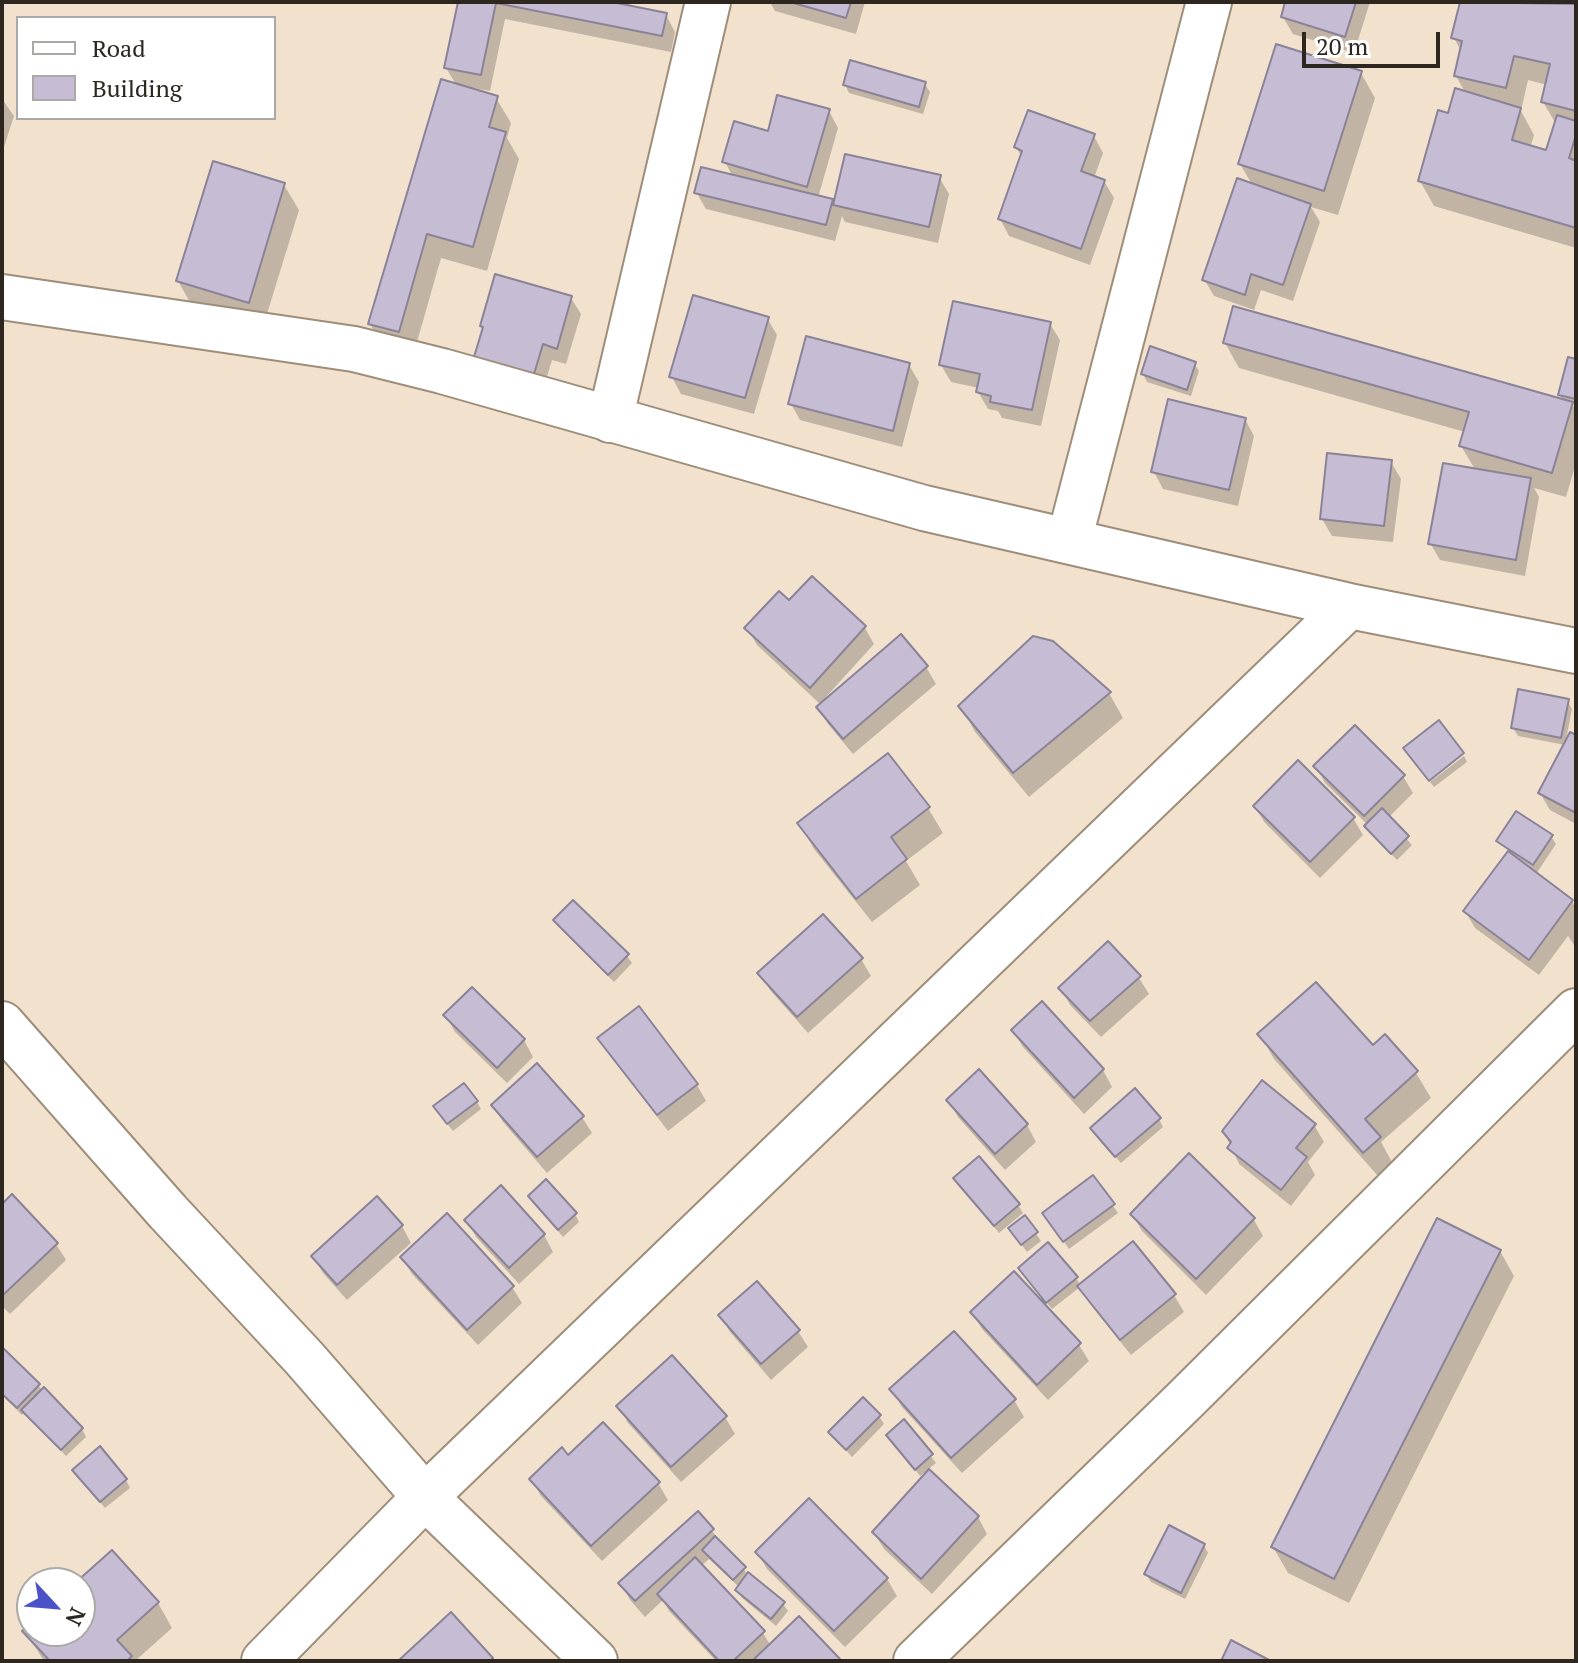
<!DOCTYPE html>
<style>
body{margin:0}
#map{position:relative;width:1578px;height:1663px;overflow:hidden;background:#f2e2cd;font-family:"PT Serif",serif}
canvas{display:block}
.frame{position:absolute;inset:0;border:4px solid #2d2720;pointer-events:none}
.legend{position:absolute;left:16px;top:16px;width:260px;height:104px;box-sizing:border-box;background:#fff;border:2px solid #aba9a6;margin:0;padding:10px 14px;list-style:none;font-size:24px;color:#2d2720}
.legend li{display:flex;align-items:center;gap:16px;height:40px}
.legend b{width:40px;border:2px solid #aba9a6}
.north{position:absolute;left:16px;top:1567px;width:80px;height:80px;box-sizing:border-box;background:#fff;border:2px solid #aba9a6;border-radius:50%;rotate:116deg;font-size:22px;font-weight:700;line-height:32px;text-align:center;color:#2d2720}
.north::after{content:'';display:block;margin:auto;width:28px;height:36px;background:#4b51c7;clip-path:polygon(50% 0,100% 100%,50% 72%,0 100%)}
.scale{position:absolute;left:1302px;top:32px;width:138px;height:36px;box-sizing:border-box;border:4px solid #2d2720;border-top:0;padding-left:10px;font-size:24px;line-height:28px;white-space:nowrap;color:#2d2720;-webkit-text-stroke:6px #fff;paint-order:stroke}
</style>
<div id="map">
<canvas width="1578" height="1663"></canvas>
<div class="frame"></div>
<ul class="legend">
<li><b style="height:10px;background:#fff"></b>Road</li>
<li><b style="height:22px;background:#c6bdd4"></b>Building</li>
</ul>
<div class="north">N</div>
<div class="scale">20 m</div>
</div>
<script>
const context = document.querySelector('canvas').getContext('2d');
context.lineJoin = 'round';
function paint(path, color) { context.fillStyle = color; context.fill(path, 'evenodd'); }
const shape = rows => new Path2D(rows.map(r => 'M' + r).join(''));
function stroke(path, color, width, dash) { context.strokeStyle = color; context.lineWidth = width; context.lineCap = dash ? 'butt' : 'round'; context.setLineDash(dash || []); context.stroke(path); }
paint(shape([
 [460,2,602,2,666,15,675,32,671,52,505,19,490,91,474,88,473,91,496,98,511,123,507,138,519,159,487,271,441,258,413,356,385,349,370,324,457,86,446,68],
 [770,2,865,2,856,34,775,11],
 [1287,2,1370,2,1354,53,1293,34,1283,17],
 [1462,2,1560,2,1576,6,1576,248,1434,206,1420,181,1449,116,1466,94,1456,76,1461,51,1454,38],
 [1528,80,1547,85,1543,102,1556,124,1547,153,1530,148,1534,135,1521,111],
 [1361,73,1375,98,1338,215,1311,207,1320,222,1293,301,1261,290,1254,310,1214,296,1204,279,1253,186,1240,164],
 [925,84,930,92,923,114,849,93,845,85],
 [2,99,14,116,2,153],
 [829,111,838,128,818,198,832,201,835,207,846,156,939,177,949,194,938,243,845,222,842,216,835,241,706,209,696,192,733,177,725,162,769,133],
 [1094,136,1103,153,1094,178,1104,181,1114,198,1090,265,1009,236,1000,219,1022,157,1016,147],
 [284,185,299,210,263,327,192,306,178,281],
 [571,298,581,314,566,364,552,360,543,390,486,374,477,357,484,330,482,326],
 [767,318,777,335,754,414,681,394,672,377],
 [1050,324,1060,340,1041,426,1002,418,998,411,988,409,978,392,979,388,951,382,941,365],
 [1225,343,1564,402,1560,395,1576,361,1576,405,1572,404,1576,412,1576,463,1566,497,1534,488,1539,497,1525,576,1440,560,1430,543,1476,471,1461,446,1465,432,1239,368],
 [1194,363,1199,371,1191,396,1147,382,1143,374],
 [909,365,919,382,902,447,800,420,791,404],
 [1245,419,1254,436,1238,506,1163,489,1154,472],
 [1391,462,1401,479,1393,542,1332,536,1322,519],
 [789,602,865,628,874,644,826,697,828,700,926,667,936,684,853,754,828,724,818,708,821,705,757,645,747,628],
 [1109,693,1123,718,1029,797,975,732,961,706],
 [1567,701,1572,709,1565,745,1518,736,1513,728],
 [1576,738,1576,824,1550,810,1540,793],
 [888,755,928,808,943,833,906,861,920,885,872,922,814,849,800,824],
 [1464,756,1467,762,1434,787,1430,782],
 [1316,766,1403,776,1413,793,1388,818,1412,845,1397,860,1371,834,1368,825,1325,783],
 [1255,807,1353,818,1363,835,1320,878,1265,823],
 [1551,836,1556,844,1536,874,1572,901,1576,909,1576,948,1568,936,1539,975,1475,928,1465,911,1509,852,1499,841],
 [556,921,627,956,632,963,614,982,560,928],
 [1108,944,1139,978,1149,994,1101,1037,1070,1005,1061,988],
 [861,959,871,976,808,1033,770,990,760,973],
 [472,990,524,1040,533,1057,507,1083,455,1032,446,1016],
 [1042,1004,1103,1070,1112,1087,1084,1114,1023,1047,1013,1031],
 [1260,1034,1373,1048,1385,1037,1416,1073,1431,1098,1381,1142,1393,1164,1378,1176,1274,1059],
 [600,1038,697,1085,706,1101,668,1131,610,1055],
 [948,1100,1027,1125,1036,1142,1005,1170,958,1117],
 [477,1102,481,1109,453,1131,440,1115],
 [493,1105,582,1117,592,1133,547,1173,503,1122],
 [1159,1119,1163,1127,1121,1163,1097,1136],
 [1314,1125,1324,1142,1308,1162,1315,1175,1291,1206,1239,1164,1226,1136],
 [1189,1156,1254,1220,1263,1236,1206,1295,1142,1231,1132,1214],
 [1093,1178,1118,1213,1069,1249,1050,1222],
 [960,1186,1018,1205,1023,1213,999,1233],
 [530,1197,575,1214,579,1222,563,1237],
 [2,1206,56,1244,66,1260,10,1314,2,1306],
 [1025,1218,1041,1241,1027,1252,1015,1236],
 [467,1221,544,1235,553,1252,519,1284,476,1237],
 [402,1226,411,1243,347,1300,323,1273,313,1256],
 [1500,1251,1514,1276,1349,1603,1288,1573,1273,1547],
 [402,1257,512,1287,522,1303,478,1345,412,1274],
 [1014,1274,1079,1345,1089,1361,1048,1400,982,1329,972,1312],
 [1025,1276,1076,1278,1081,1286,1174,1295,1184,1312,1131,1355,1090,1304,1080,1287,1052,1309],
 [721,1316,798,1331,808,1347,771,1380,730,1332],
 [2,1350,82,1429,86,1437,66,1456,24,1412,22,1415,2,1395],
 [892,1390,1014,1400,1024,1417,962,1473,902,1407],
 [619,1406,725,1417,735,1434,681,1482,628,1423],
 [879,1416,884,1424,852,1457,830,1432],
 [904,1422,936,1463,920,1476,893,1443],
 [568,1458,658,1483,668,1500,602,1561,541,1496,531,1479],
 [79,1478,126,1480,130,1488,105,1508],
 [809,1500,887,1579,897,1596,845,1647,767,1569,757,1552],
 [698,1514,749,1576,783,1604,788,1611,776,1626,742,1598,737,1590,739,1587,709,1559,701,1566,763,1633,771,1646,799,1619,839,1661,716,1661,669,1611,663,1600,645,1617,630,1600,621,1583],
 [978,1517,987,1534,932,1594,884,1549,874,1533],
 [1204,1545,1208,1553,1185,1599,1151,1582,1146,1574],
 [112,1552,158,1603,172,1628,135,1661,44,1661,25,1631,32,1625,32,1631,80,1631,78,1583]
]), '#0003');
const building = shape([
 [458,2,612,2,667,13,662,36,496,3,481,75,444,68,458,2],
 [790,2,851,2,846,18,790,2],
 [1285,2,1356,2,1345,37,1281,17,1285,2],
 [1460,2,1576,4,1576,111,1541,102,1550,64,1514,56,1506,88,1454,76,1462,41,1451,38,1460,2],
 [1276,44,1362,71,1324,191,1238,164,1276,44],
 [850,60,926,82,919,107,843,85,850,60],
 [441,79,498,96,489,127,506,132,473,247,427,234,399,332,368,324,441,79],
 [1455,88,1521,108,1512,140,1546,150,1557,115,1576,121,1576,135,1569,158,1576,161,1576,228,1418,181,1438,110,1448,113,1455,88],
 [777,95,830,109,807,187,722,162,734,121,768,131,777,95],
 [1028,110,1095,134,1081,171,1105,180,1081,249,998,219,1022,151,1014,147,1028,110],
 [845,154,941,175,929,227,833,205,845,154],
 [213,161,285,183,249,303,176,281,213,161],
 [701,167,833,199,826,225,694,193,701,167],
 [1237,178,1311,204,1283,285,1251,274,1245,295,1202,280,1237,178],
 [495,274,572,296,557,349,543,344,534,374,474,357,483,327,480,326,495,274],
 [693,295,769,317,745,398,669,377,693,295],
 [953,301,1051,322,1032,410,990,402,991,396,976,392,980,374,939,365,953,301],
 [1233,306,1573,402,1552,473,1459,446,1469,412,1223,343,1233,306],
 [806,336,910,363,893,431,788,404,806,336],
 [1150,346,1196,362,1187,390,1141,374,1150,346],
 [1568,357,1576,359,1576,399,1558,395,1568,357],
 [1168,399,1246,418,1229,490,1151,472,1168,399],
 [1327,453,1392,460,1384,526,1320,519,1327,453],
 [1443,463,1531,478,1516,560,1428,544,1443,463],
 [812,576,866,626,810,688,744,628,779,591,789,600,812,576],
 [901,634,928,666,843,739,816,707,901,634],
 [1033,636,1053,641,1111,692,1013,773,958,706,1033,636],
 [1518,689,1569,699,1561,738,1511,728,1518,689],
 [1439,720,1464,753,1429,781,1403,748,1439,720],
 [1355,725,1405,775,1364,816,1313,766,1355,725],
 [1570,732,1576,735,1576,813,1538,793,1570,732],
 [888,753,930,807,891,837,907,859,856,899,797,823,888,753],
 [1298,760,1355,817,1310,862,1253,806,1298,760],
 [1382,808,1409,836,1391,854,1364,826,1382,808],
 [1516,811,1553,835,1533,865,1496,841,1516,811],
 [1508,851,1573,900,1529,960,1463,911,1508,851],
 [573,900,629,954,608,975,553,920,573,900],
 [823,914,863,958,797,1017,757,973,823,914],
 [1108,941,1141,976,1090,1021,1058,988,1108,941],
 [1316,982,1373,1045,1385,1034,1418,1071,1365,1119,1381,1137,1363,1153,1257,1034,1316,982],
 [472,987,525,1039,497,1068,443,1015,472,987],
 [1042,1001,1104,1069,1074,1098,1011,1030,1042,1001],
 [639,1006,698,1084,657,1115,597,1038,639,1006],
 [537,1063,584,1116,537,1157,491,1105,537,1063],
 [979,1069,1028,1124,995,1154,946,1100,979,1069],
 [1262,1080,1316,1124,1296,1148,1307,1157,1281,1190,1227,1148,1231,1142,1222,1131,1262,1080],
 [464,1083,478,1101,447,1124,433,1106,464,1083],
 [1135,1088,1161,1118,1115,1157,1090,1128,1135,1088],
 [1189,1153,1255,1218,1196,1279,1130,1214,1189,1153],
 [979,1156,1020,1204,994,1226,953,1178,979,1156],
 [1093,1175,1115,1204,1063,1242,1042,1213,1093,1175],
 [546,1179,577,1213,558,1230,528,1196,546,1179],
 [501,1185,545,1234,509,1268,464,1220,501,1185],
 [12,1194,58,1243,2,1296,2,1204,12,1194],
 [377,1196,403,1225,337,1285,311,1256,377,1196],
 [447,1213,514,1286,467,1330,400,1257,447,1213],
 [1025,1215,1038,1232,1021,1245,1008,1228,1025,1215],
 [1437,1218,1501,1250,1334,1579,1271,1547,1437,1218],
 [1133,1241,1176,1294,1120,1340,1077,1286,1133,1241],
 [1048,1242,1078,1277,1046,1303,1018,1268,1048,1242],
 [1014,1271,1081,1343,1037,1385,970,1312,1014,1271],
 [757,1281,800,1330,761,1364,718,1315,757,1281],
 [954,1331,1016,1399,951,1458,889,1389,954,1331],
 [2,1347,40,1384,17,1408,2,1394,2,1347],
 [672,1355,727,1416,671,1467,616,1406,672,1355],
 [44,1387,83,1428,61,1450,21,1410,44,1387],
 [863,1397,881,1415,846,1450,828,1432,863,1397],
 [904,1419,933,1454,915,1470,886,1435,904,1419],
 [603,1422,660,1482,591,1546,529,1479,562,1447,568,1455,603,1422],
 [100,1446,127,1479,100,1502,72,1470,100,1446],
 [929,1469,979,1516,921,1579,872,1532,929,1469],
 [809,1498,888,1578,834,1631,755,1552,809,1498],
 [698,1511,714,1529,635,1601,618,1583,698,1511],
 [1169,1525,1205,1544,1181,1593,1144,1574,1169,1525],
 [715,1536,746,1567,733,1580,702,1550,715,1536],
 [112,1550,159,1602,117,1640,132,1656,127,1661,50,1661,22,1631,32,1622,32,1631,80,1631,80,1583,75,1583,112,1550],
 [695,1557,765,1631,733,1661,719,1661,657,1594,695,1557],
 [748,1572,785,1602,771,1619,735,1590,748,1572],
 [451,1612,493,1658,490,1661,398,1661,451,1612],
 [799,1616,840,1659,838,1661,752,1661,799,1616],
 [1231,1640,1271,1661,1221,1661,1231,1640]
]);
paint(building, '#c6bdd4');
stroke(building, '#8a8297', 2);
const minor = shape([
 [2,297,354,349,442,371,924,508,1349,606,1576,651],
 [610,420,708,2],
 [1069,541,1209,2],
 [2,1024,168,1212,305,1359,425,1497,595,1661],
 [264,1661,425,1497,1349,606],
 [916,1661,1184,1401,1576,1011]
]);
stroke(minor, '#9d8e7b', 48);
stroke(minor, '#fff', 44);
</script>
